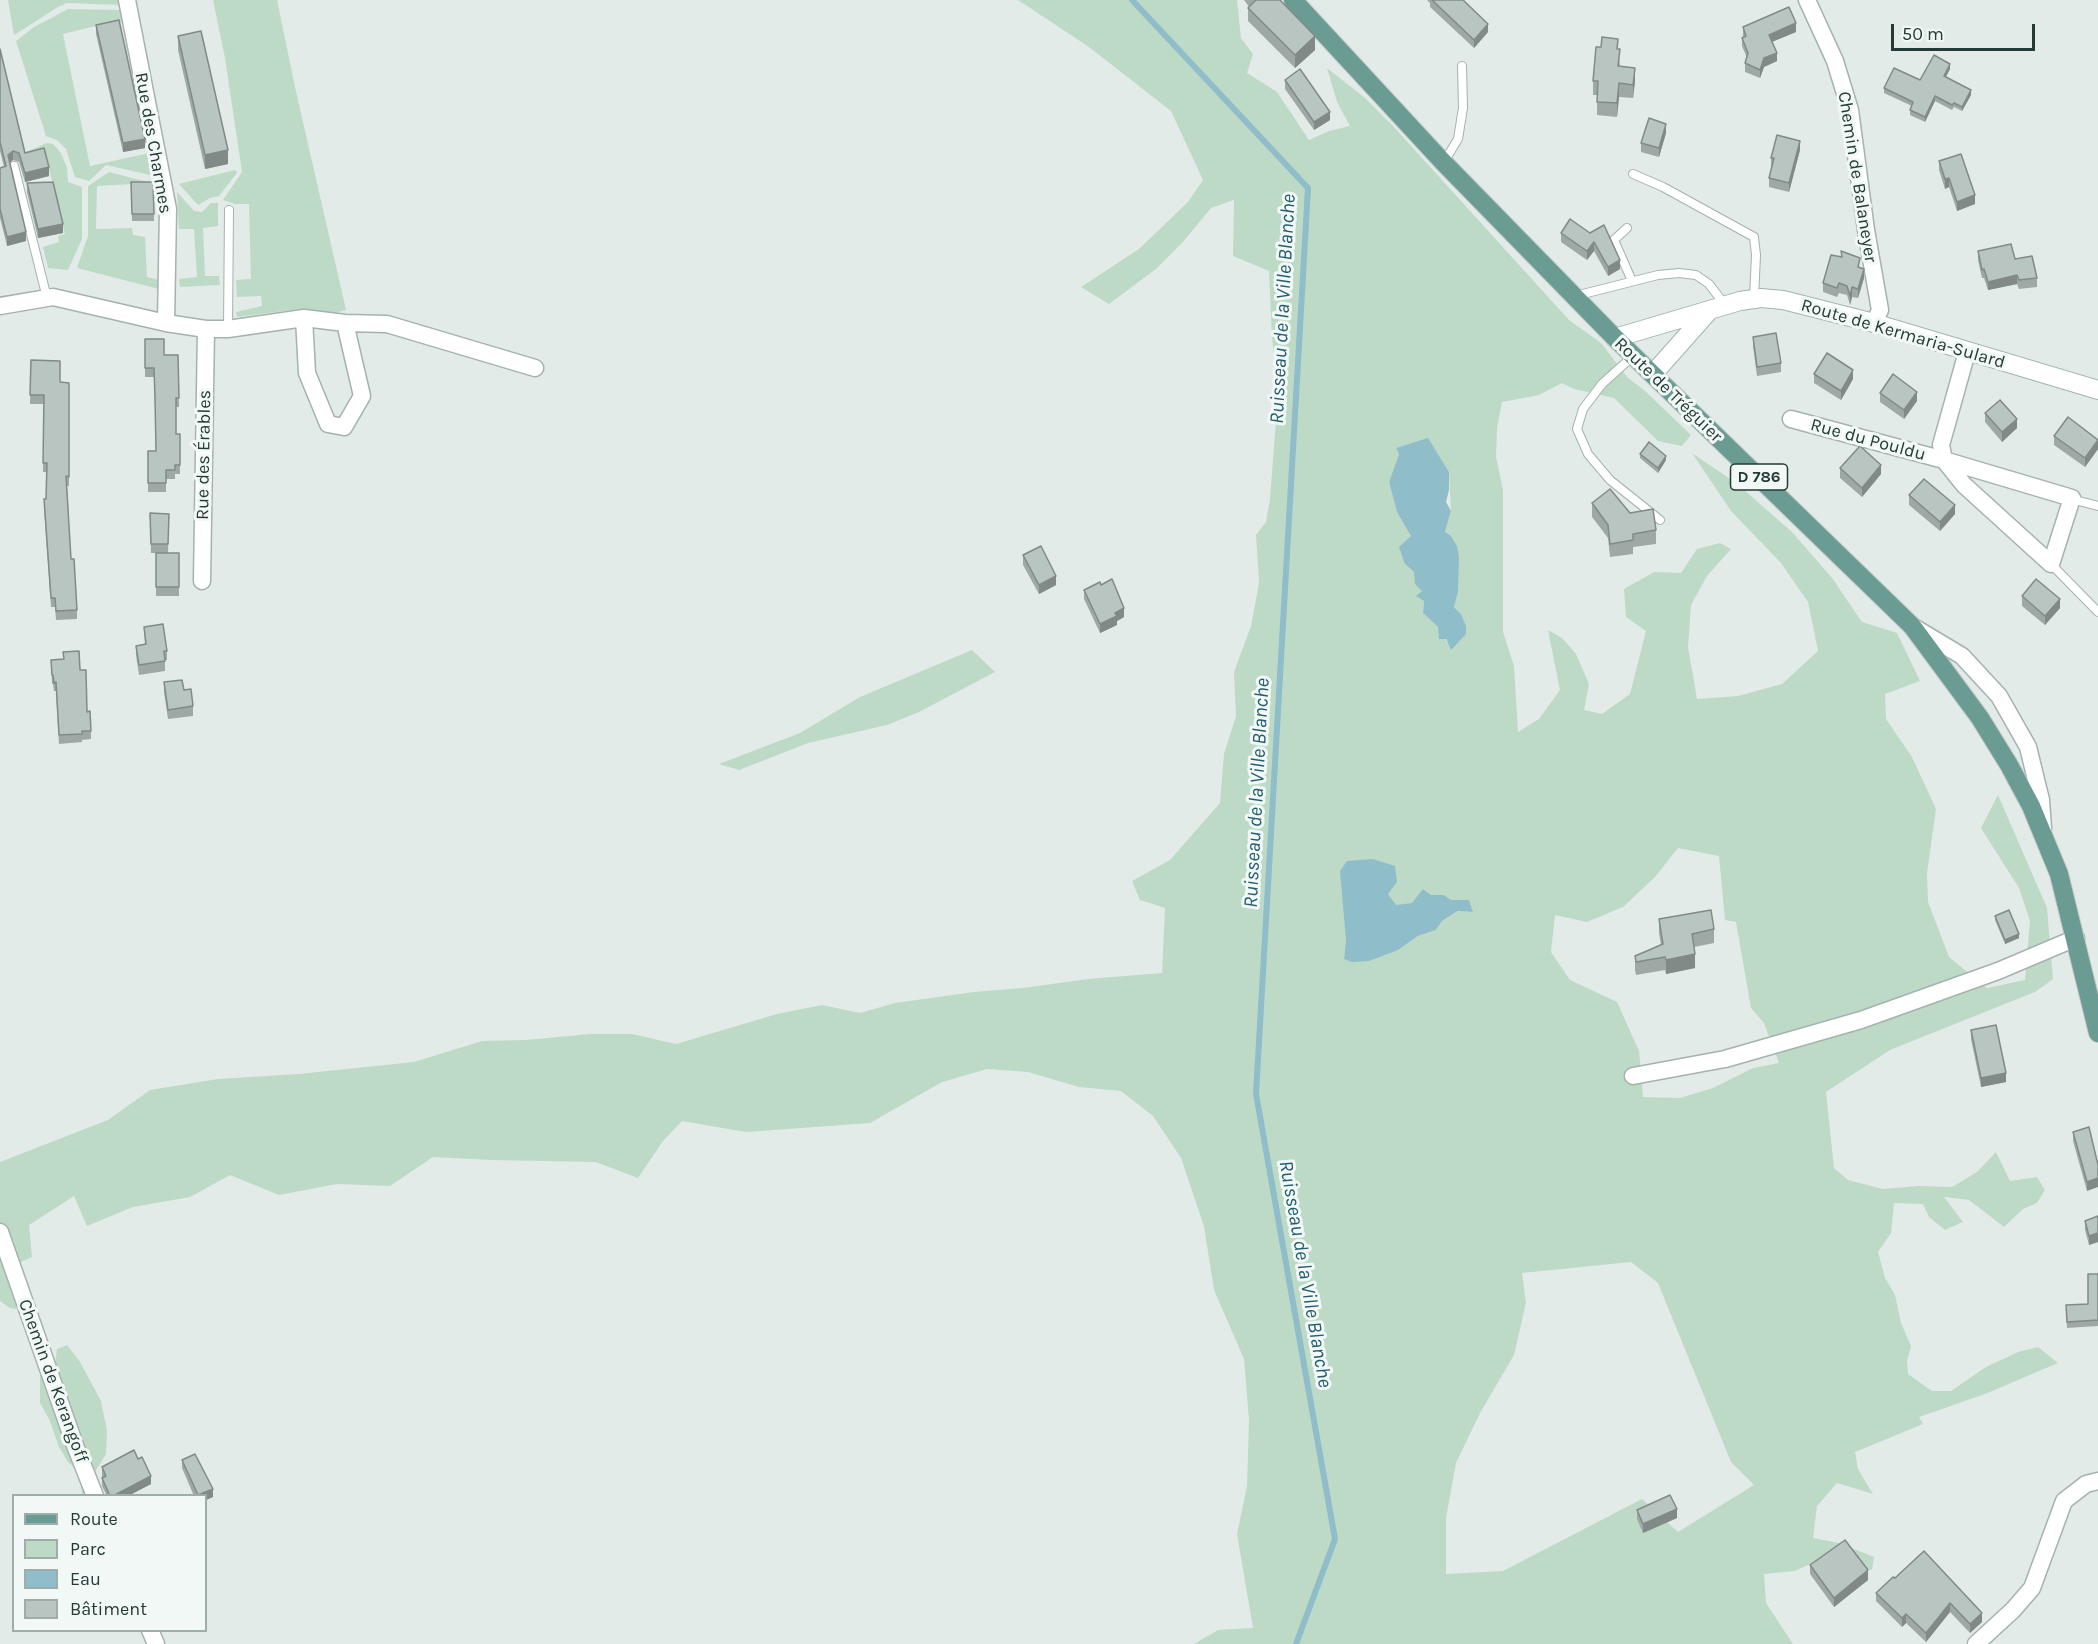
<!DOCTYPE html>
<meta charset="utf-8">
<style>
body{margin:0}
#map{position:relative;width:2098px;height:1644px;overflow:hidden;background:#e2ebe8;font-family:Karla,sans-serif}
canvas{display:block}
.legend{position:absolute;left:12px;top:1494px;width:195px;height:138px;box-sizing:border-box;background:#f2f8f5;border:2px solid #a0aca9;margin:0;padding:8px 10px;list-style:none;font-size:18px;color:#243a36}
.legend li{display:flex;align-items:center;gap:12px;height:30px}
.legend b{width:30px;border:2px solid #a0aca9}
.scale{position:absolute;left:1891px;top:24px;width:144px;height:27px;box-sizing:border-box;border:3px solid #243a36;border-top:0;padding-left:8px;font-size:18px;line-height:21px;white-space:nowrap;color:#243a36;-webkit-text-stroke:4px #f2f8f5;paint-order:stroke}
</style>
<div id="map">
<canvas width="2098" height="1644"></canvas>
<ul class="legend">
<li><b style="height:8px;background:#6b9c93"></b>Route</li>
<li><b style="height:16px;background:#bddac7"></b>Parc</li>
<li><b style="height:16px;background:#90bdca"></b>Eau</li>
<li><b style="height:16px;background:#b8c5c1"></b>Bâtiment</li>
</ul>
<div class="scale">50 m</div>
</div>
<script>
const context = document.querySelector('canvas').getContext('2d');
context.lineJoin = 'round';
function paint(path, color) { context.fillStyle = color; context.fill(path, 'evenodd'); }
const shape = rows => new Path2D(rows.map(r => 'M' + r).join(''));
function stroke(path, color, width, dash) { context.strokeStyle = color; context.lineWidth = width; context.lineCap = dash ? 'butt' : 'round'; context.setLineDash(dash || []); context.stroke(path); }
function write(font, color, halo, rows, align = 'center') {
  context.font = font + ' Karla,sans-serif'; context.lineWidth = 6; context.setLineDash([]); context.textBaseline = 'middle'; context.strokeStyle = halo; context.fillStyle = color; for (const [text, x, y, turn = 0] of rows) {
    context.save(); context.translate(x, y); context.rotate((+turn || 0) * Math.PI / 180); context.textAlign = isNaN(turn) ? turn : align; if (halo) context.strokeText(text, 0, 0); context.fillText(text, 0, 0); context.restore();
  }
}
paint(shape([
 [8,0,121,0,122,5,67,3,58,7,14,35],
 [213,0,277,0,295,87,346,310,335,313,299,309,237,317,236,312,262,306,261,296,237,297,236,280,251,279,249,204,235,204,223,200,242,172,225,58],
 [1018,0,1237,0,1241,38,1253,54,1247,73,1277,92,1309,140,1329,131,1350,126,1337,102,1327,68,1365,98,1393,126,1569,320,1601,343,1628,378,1644,390,1691,435,1682,446,1658,441,1614,398,1574,389,1562,383,1539,395,1502,402,1497,428,1496,457,1503,490,1503,632,1514,666,1518,732,1539,719,1560,690,1548,630,1562,638,1576,654,1589,684,1584,710,1602,714,1630,694,1646,631,1626,617,1624,589,1654,572,1681,573,1697,549,1720,543,1731,549,1707,576,1691,605,1688,647,1697,699,1738,696,1782,684,1818,651,1808,602,1781,563,1731,511,1692,453,1736,483,1792,532,1832,578,1862,622,1897,633,1920,681,1885,694,1886,719,1912,757,1936,809,1927,873,1928,902,1949,957,1987,988,2025,980,2030,921,2019,888,1981,828,1998,795,2047,908,2053,979,2035,992,1890,1050,1826,1092,1834,1168,1848,1180,1883,1189,1918,1186,1952,1187,1977,1172,1996,1152,2010,1181,2037,1177,2045,1190,2037,1203,2023,1209,2004,1227,1969,1200,1944,1197,1963,1222,1945,1230,1929,1217,1923,1204,1894,1203,1891,1233,1878,1252,1885,1278,1895,1295,1901,1323,1911,1346,1907,1361,1908,1374,1932,1391,1951,1391,1986,1367,2018,1352,2038,1347,2058,1363,1985,1394,1919,1417,1923,1424,1855,1452,1858,1469,1873,1494,1837,1483,1817,1506,1813,1538,1839,1543,1874,1557,1872,1570,1810,1564,1795,1571,1764,1574,1766,1603,1793,1644,1194,1644,1218,1630,1253,1628,1237,1534,1247,1486,1249,1420,1244,1359,1214,1290,1204,1226,1181,1158,1153,1116,1121,1091,1079,1087,1028,1072,987,1069,942,1082,870,1123,746,1132,682,1121,663,1141,638,1178,596,1162,492,1160,433,1157,390,1186,337,1184,279,1195,230,1175,190,1197,133,1207,87,1226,74,1196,29,1225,32,1257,21,1262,16,1309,10,1308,0,1301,0,1162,108,1120,150,1090,218,1079,299,1074,414,1062,482,1041,526,1040,590,1034,632,1034,676,1044,777,1014,822,1005,860,1013,895,1003,974,992,1023,988,1088,979,1162,973,1165,908,1140,900,1132,881,1170,860,1220,803,1224,754,1236,716,1234,672,1251,626,1259,583,1256,535,1266,522,1270,499,1276,421,1276,367,1272,338,1269,271,1233,256,1234,200,1211,208,1182,243,1156,269,1109,304,1081,287,1139,249,1188,202,1203,180,1171,111,1089,47],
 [1428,439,1449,472,1451,511,1445,532,1458,592,1454,607,1461,614,1451,649,1438,627,1423,613,1424,601,1422,591,1414,572,1405,564,1412,536,1397,512,1389,482,1399,454,1396,448],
 [1678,848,1719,856,1725,920,1736,922,1751,1008,1764,1023,1779,1063,1753,1068,1713,1088,1680,1098,1643,1097,1639,1051,1617,1002,1570,980,1551,952,1555,915,1587,922,1623,907,1655,877],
 [1388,894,1396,906,1412,903,1431,895,1444,895,1450,900,1468,900,1472,912,1459,911,1442,921,1436,930,1418,936,1398,950,1344,959,1346,940],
 [1631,1262,1658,1283,1731,1462,1754,1485,1678,1532,1642,1499,1503,1571,1446,1574,1446,1518,1456,1463,1480,1413,1514,1355,1526,1303,1522,1273],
 [68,9,121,10,125,13,125,22,108,23,63,34,90,166,154,152,159,177,106,165,89,181,75,177,66,149,57,140,46,136,16,41,34,27],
 [47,143,53,144,61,153,67,168,68,182,82,187,82,239,68,270,48,268,43,247,59,242,58,236,65,234,45,152,16,156],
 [235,170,237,173,219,196,210,198,198,205,179,184],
 [109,172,151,183,97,186,96,229,132,228,133,235,145,237,147,277,160,280,159,289,77,268,88,236,88,186],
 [177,192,194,211,202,212,211,203,218,203,218,226,203,228,205,276,219,276,220,285,180,287,179,279,197,277,194,229,179,229],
 [972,650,995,672,919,712,887,725,808,743,739,770,719,764,800,733,860,697],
 [67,1345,80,1362,101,1401,107,1431,106,1454,95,1472,103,1495,82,1495,80,1473,68,1462,59,1447,50,1421,40,1403,40,1367,55,1364,57,1349]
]), '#bddac7');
paint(shape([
 [1428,438,1449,472,1449,490,1446,502,1451,511,1445,532,1451,536,1457,546,1459,558,1458,592,1454,607,1461,614,1466,626,1466,634,1451,650,1446,639,1439,639,1438,627,1423,613,1424,601,1416,596,1422,591,1415,584,1414,572,1405,564,1399,547,1411,536,1397,512,1389,482,1399,454,1396,448],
 [1372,859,1395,866,1397,882,1388,894,1396,905,1412,903,1423,889,1431,895,1444,895,1451,900,1469,900,1473,912,1458,911,1442,921,1436,930,1418,936,1398,950,1369,961,1352,962,1344,959,1346,940,1340,871,1347,861]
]), '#90bdca');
stroke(shape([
 [1132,0,1308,188,1256,1094,1335,1539,1296,1644]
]), '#90bdca', 6);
const lane = shape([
 [1444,162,1458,139,1463,108,1462,66],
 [14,166,47,298],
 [1633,174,1663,187,1754,237,1756,255,1754,299],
 [1627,228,1614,240,1632,281],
 [1575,296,1658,275,1679,273,1696,275,1709,284,1725,305],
 [228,329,229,210],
 [1633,356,1602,384,1583,409,1577,429,1588,454,1610,480,1660,520],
 [2071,499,2098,506],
 [2051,564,2098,612]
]);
const street = shape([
 [127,0,168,209,166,323],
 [1807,0,1835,61,1850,110,1866,230,1880,310,1874,323],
 [0,306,53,297,166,323,206,329,228,329,304,318,345,323,387,324,535,368],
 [304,318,307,373,328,424,344,427,362,396,345,323],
 [1791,419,1944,460,2072,498,2051,564,1964,485,1944,460,1941,445,1967,352],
 [202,581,206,329],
 [1912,626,1962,656,1999,696,2028,747,2041,800,2043,828],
 [1633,1076,1725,1059,1861,1020,1998,971,2076,938],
 [0,1232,76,1448,95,1496],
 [150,1630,156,1644],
 [1976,1644,2013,1610,2032,1588,2064,1501,2086,1484,2098,1481]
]);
const secondary = shape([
 [1615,338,1740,301,1761,298,1783,300,1874,323,2098,390],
 [1653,374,1708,312]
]);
const primary = shape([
 [1293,0,1443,162,1615,338,1912,626,1980,718,2009,765,2031,806,2059,874,2098,1033]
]);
stroke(lane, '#a5b2af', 10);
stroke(street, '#a5b2af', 19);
stroke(secondary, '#a2b5b0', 20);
stroke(primary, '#c2c8c7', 20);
stroke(lane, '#fff', 8);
stroke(street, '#fff', 16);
stroke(secondary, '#fff', 18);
stroke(primary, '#6b9c93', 18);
paint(shape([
 [1244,0,1280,0,1315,50,1295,68,1248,21,1248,8,1249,7],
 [1427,0,1463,0,1488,32,1474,48,1430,7,1430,3],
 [96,25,145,148,123,152,96,34],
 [1743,27,1796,32,1772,42,1777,61,1764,67,1760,78,1745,72,1745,63,1747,58,1742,46,1742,38,1743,37],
 [178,36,228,164,205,169,178,50],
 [0,49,25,153,49,176,25,182,19,162,13,160,10,162,26,241,7,246,0,218,0,168,4,167,0,151],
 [1618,49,1620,66,1635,81,1633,98,1619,97,1617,117,1597,115,1597,95,1593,95,1593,81],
 [1950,69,1946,77,1971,95,1962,111,1954,107,1952,110,1935,101,1925,122,1910,115,1910,110,1912,106,1884,93,1884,88,1920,80],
 [1285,80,1330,120,1314,130,1285,89],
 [1666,133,1659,157,1641,152,1641,143],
 [1800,150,1789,192,1769,187,1769,178,1772,167,1771,167,1771,158],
 [1939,161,1975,204,1957,211,1949,187,1945,189,1939,170],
 [131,182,153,182,154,221,132,221],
 [27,183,63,233,38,238,27,192],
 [1570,219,1620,269,1608,276,1594,251,1587,260,1561,242,1561,233],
 [1841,251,1860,268,1864,278,1858,298,1852,297,1850,305,1847,295,1839,293,1837,297,1823,292,1823,283,1841,257],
 [1978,251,2037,278,2037,287,2019,289,2017,284,1988,290,1984,278,1982,278,1978,260],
 [1753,337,1781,363,1781,372,1757,376,1753,346],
 [145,339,164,355,178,355,179,407,176,407,176,434,180,434,180,474,175,474,175,479,166,479,166,492,148,492,148,451,156,451,155,407,154,377,145,377],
 [31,360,60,382,69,383,69,486,67,486,71,559,77,610,77,619,56,620,55,607,51,607,44,508,44,499,46,499,47,472,43,472,44,404,30,404],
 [1814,374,1853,379,1841,400,1814,383],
 [1880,393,1917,401,1904,419,1880,402],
 [1985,413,2017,428,2002,442,1985,422],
 [2054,436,2098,440,2098,449,2085,467,2054,445],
 [1640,454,1666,460,1658,473,1640,458],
 [1840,468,1881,474,1862,497,1840,478],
 [1909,495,1955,514,1940,531,1909,505],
 [1592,503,1630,513,1656,530,1656,544,1633,547,1633,554,1610,557,1608,538,1592,517],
 [150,513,169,514,168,553,179,553,179,596,156,596,156,553,151,553],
 [1023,555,1056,585,1039,594,1023,565],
 [1084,590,1124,617,1117,621,1117,625,1100,633,1084,599],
 [2022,596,2060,608,2045,625,2022,606],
 [144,627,167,651,167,660,165,660,165,671,139,675,136,655,136,646,145,644],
 [51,660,80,670,91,731,91,739,82,740,82,742,59,744,56,691,54,691,53,684,52,684],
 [164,682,193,706,193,716,168,719,164,692],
 [1995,916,2019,938,2005,944,1995,920],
 [1659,919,1714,929,1714,943,1694,947,1695,968,1666,974,1665,970,1636,975,1635,970,1635,956,1661,945,1659,933],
 [1971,1030,2006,1082,1981,1087,1971,1039],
 [2089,1127,2087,1191,2073,1141,2073,1132],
 [2098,1216,2098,1242,2089,1245,2085,1230,2085,1221],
 [2098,1274,2098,1326,2067,1328,2066,1311,2088,1304],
 [182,1460,213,1497,206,1500,206,1496,194,1496,182,1468],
 [102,1467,151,1484,128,1496,107,1496,102,1486],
 [1637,1510,1677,1518,1643,1533,1637,1519],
 [1924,1551,1982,1622,1970,1633,1950,1612,1926,1642,1906,1623,1902,1627,1876,1601,1876,1593,1895,1578],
 [1810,1565,1868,1580,1834,1607,1810,1574]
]), '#9ea9a6');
paint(shape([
 [1796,23,1796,32,1769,43,1769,35],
 [1488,24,1488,32,1474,48,1474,40],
 [1315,36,1315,50,1295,68,1295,55],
 [1777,53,1777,61,1764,67,1760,78,1760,70,1764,58],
 [1950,64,1950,69,1944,80,1944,76],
 [1635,68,1635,81,1633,98,1633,85],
 [1619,83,1619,97,1617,117,1617,103],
 [1971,90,1971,95,1962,111,1962,107],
 [1935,96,1935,101,1925,122,1925,117],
 [1330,112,1330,120,1314,130,1314,122],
 [1666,124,1666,133,1659,157,1659,148],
 [145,139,145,148,123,152,123,143],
 [1800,141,1800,150,1789,192,1789,183],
 [228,150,228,164,205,169,205,155],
 [13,151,13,160,8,164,8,155],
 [49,167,49,176,25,182,25,173],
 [1949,178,1949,187,1945,189,1945,179],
 [1975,195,1975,204,1957,211,1957,202],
 [63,224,63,233,38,238,38,229],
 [26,232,26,241,7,246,7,237],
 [1594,242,1594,251,1587,260,1587,251],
 [1620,260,1620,269,1608,276,1608,267],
 [1864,269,1864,278,1858,298,1858,289],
 [2017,275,2017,284,1988,290,1988,282],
 [1852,287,1852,297,1850,305,1850,296],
 [1853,370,1853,379,1841,400,1841,391],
 [1917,392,1917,401,1904,419,1904,410],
 [2017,419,2017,428,2002,442,2002,432],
 [2098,440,2098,449,2085,467,2085,458],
 [1666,456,1666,460,1658,473,1658,468],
 [1881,465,1881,474,1862,497,1862,488],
 [1955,505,1955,514,1940,531,1940,522],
 [1056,576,1056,585,1039,594,1039,585],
 [2060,599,2060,608,2045,625,2045,616],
 [1124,608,1124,617,1117,621,1117,625,1100,633,1100,624,1115,613],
 [2019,934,2019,938,2005,944,2005,940],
 [1695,954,1695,968,1666,974,1666,960],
 [2006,1073,2006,1082,1981,1087,1981,1078],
 [2098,1178,2098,1187,2087,1191,2087,1182],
 [2098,1233,2098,1242,2089,1245,2089,1236],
 [151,1476,151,1484,128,1496,113,1496],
 [213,1489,213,1497,206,1500,206,1496,198,1496],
 [1677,1509,1677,1518,1643,1533,1643,1524],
 [1868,1570,1868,1580,1834,1607,1834,1598],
 [1950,1603,1950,1612,1926,1642,1926,1633],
 [1982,1613,1982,1622,1970,1633,1970,1624],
 [1906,1614,1906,1623,1902,1627,1902,1618]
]), '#818a87');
const building = shape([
 [1256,0,1280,0,1315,36,1295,55,1248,8,1256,0],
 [1432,0,1463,0,1488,24,1474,40,1432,0],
 [1789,7,1796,23,1769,35,1777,53,1764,58,1760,70,1745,63,1748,53,1742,38,1746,36,1743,27,1789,7],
 [119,20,145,139,123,143,96,25,119,20],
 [201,31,228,150,205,155,178,36,201,31],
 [1602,37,1618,39,1617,49,1620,49,1618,66,1635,68,1633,85,1619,83,1617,103,1597,102,1598,81,1593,81,1596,47,1601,47,1602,37],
 [0,49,25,153,44,148,49,167,25,173,19,153,13,151,8,155,26,232,7,237,0,209,0,168,6,166,0,142,0,49],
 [1934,55,1950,64,1944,76,1971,90,1962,107,1954,103,1952,105,1935,96,1925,117,1910,110,1913,102,1884,88,1894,68,1920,80,1934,55],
 [1300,69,1330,112,1314,122,1285,80,1300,69],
 [1649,118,1666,124,1659,148,1641,143,1649,118],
 [1777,135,1800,141,1789,183,1769,178,1774,158,1771,158,1777,135],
 [1961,154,1975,195,1957,202,1949,178,1945,179,1939,161,1961,154],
 [53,182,63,224,38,229,27,183,53,182],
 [131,182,153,182,154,214,132,214,131,182],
 [1570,219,1590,233,1604,225,1620,260,1608,267,1594,242,1587,251,1561,233,1570,219],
 [2011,244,2015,259,2032,256,2037,278,2019,280,2017,275,1988,282,1984,269,1982,270,1978,251,2011,244],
 [1841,251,1860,258,1858,267,1864,269,1858,289,1852,287,1850,296,1847,286,1839,283,1837,288,1823,283,1831,255,1842,257,1841,251],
 [1776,333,1781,363,1757,367,1753,337,1776,333],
 [145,339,164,339,164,355,178,355,179,398,176,398,176,434,180,434,180,465,175,465,175,470,166,470,166,483,148,483,148,451,156,451,155,398,154,368,145,368,145,339],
 [1827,353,1853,370,1841,391,1814,374,1827,353],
 [31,360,60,361,60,382,69,383,69,477,66,476,71,559,74,559,77,610,56,611,55,598,51,598,44,499,46,499,47,463,43,463,44,395,30,395,31,360],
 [1893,374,1917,392,1904,410,1880,393,1893,374],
 [2000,400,2017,419,2002,432,1985,413,2000,400],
 [2068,417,2098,440,2085,458,2054,436,2068,417],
 [1649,442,1666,456,1658,468,1640,454,1649,442],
 [1860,446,1881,465,1862,488,1840,468,1860,446],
 [1924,479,1955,505,1940,522,1909,495,1924,479],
 [1610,489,1630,513,1653,509,1656,530,1633,534,1633,540,1610,544,1608,525,1592,503,1610,489],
 [150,513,169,514,168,544,151,544,150,513],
 [1041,546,1056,576,1039,585,1023,555,1041,546],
 [156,553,179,553,179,587,156,587,156,553],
 [1112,579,1124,608,1115,613,1117,616,1100,624,1084,590,1100,582,1101,585,1112,579],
 [2036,579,2060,599,2045,616,2022,596,2036,579],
 [163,624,167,651,164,651,165,661,139,665,136,646,146,644,144,627,163,624],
 [79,651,80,670,86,670,87,712,90,711,91,731,82,731,82,734,59,735,56,682,54,683,53,675,52,675,51,660,64,659,63,652,79,651],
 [182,680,184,690,191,689,193,706,168,710,164,682,182,680],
 [1711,910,1714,929,1692,934,1695,954,1666,960,1665,957,1636,962,1635,956,1663,944,1659,919,1711,910],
 [2009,910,2019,934,2005,940,1995,916,2009,910],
 [1996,1025,2006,1073,1981,1078,1971,1030,1996,1025],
 [2089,1127,2098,1165,2098,1178,2087,1182,2073,1132,2089,1127],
 [2098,1216,2098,1233,2089,1236,2085,1221,2098,1216],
 [2088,1274,2098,1274,2098,1320,2067,1322,2066,1305,2088,1304,2088,1274],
 [134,1450,138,1459,142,1457,151,1476,113,1496,110,1496,102,1478,106,1476,102,1467,134,1450],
 [195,1454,213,1489,198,1495,182,1460,195,1454],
 [1670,1495,1677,1509,1643,1524,1637,1510,1670,1495],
 [1845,1540,1868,1570,1834,1598,1810,1565,1845,1540],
 [1924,1551,1982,1613,1970,1624,1950,1603,1926,1633,1906,1614,1902,1618,1876,1593,1893,1577,1895,1578,1924,1551]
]);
paint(building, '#b8c5c1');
stroke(building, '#818a87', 1.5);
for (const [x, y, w] of [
 [1759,477,57]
]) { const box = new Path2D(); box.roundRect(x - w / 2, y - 13, w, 26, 4.5); context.fillStyle = '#f2f8f5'; context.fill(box); stroke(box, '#243a36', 1.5); }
write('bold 16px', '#243a36', null, [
 ["D 786",1759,477]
]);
write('18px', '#243a36', '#f2f8f5', [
 ["Rue des Charmes",153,143,80],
 ["Chemin de Balaneyer",1857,177,81],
 ["Route de Kermaria-Sulard",1903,334,16],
 ["Route de Tréguier",1668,390,44],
 ["Rue du Pouldu",1868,440,15],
 ["Rue des Érables",204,455,-89],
 ["Chemin de Kerangoff",53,1381,70]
]);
write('italic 20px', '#245d70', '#f2f8f5', [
 ["Ruisseau de la Ville Blanche",1283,309,-87],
 ["Ruisseau de la Ville Blanche",1257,793,-87],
 ["Ruisseau de la Ville Blanche",1305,1274,80]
]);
</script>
